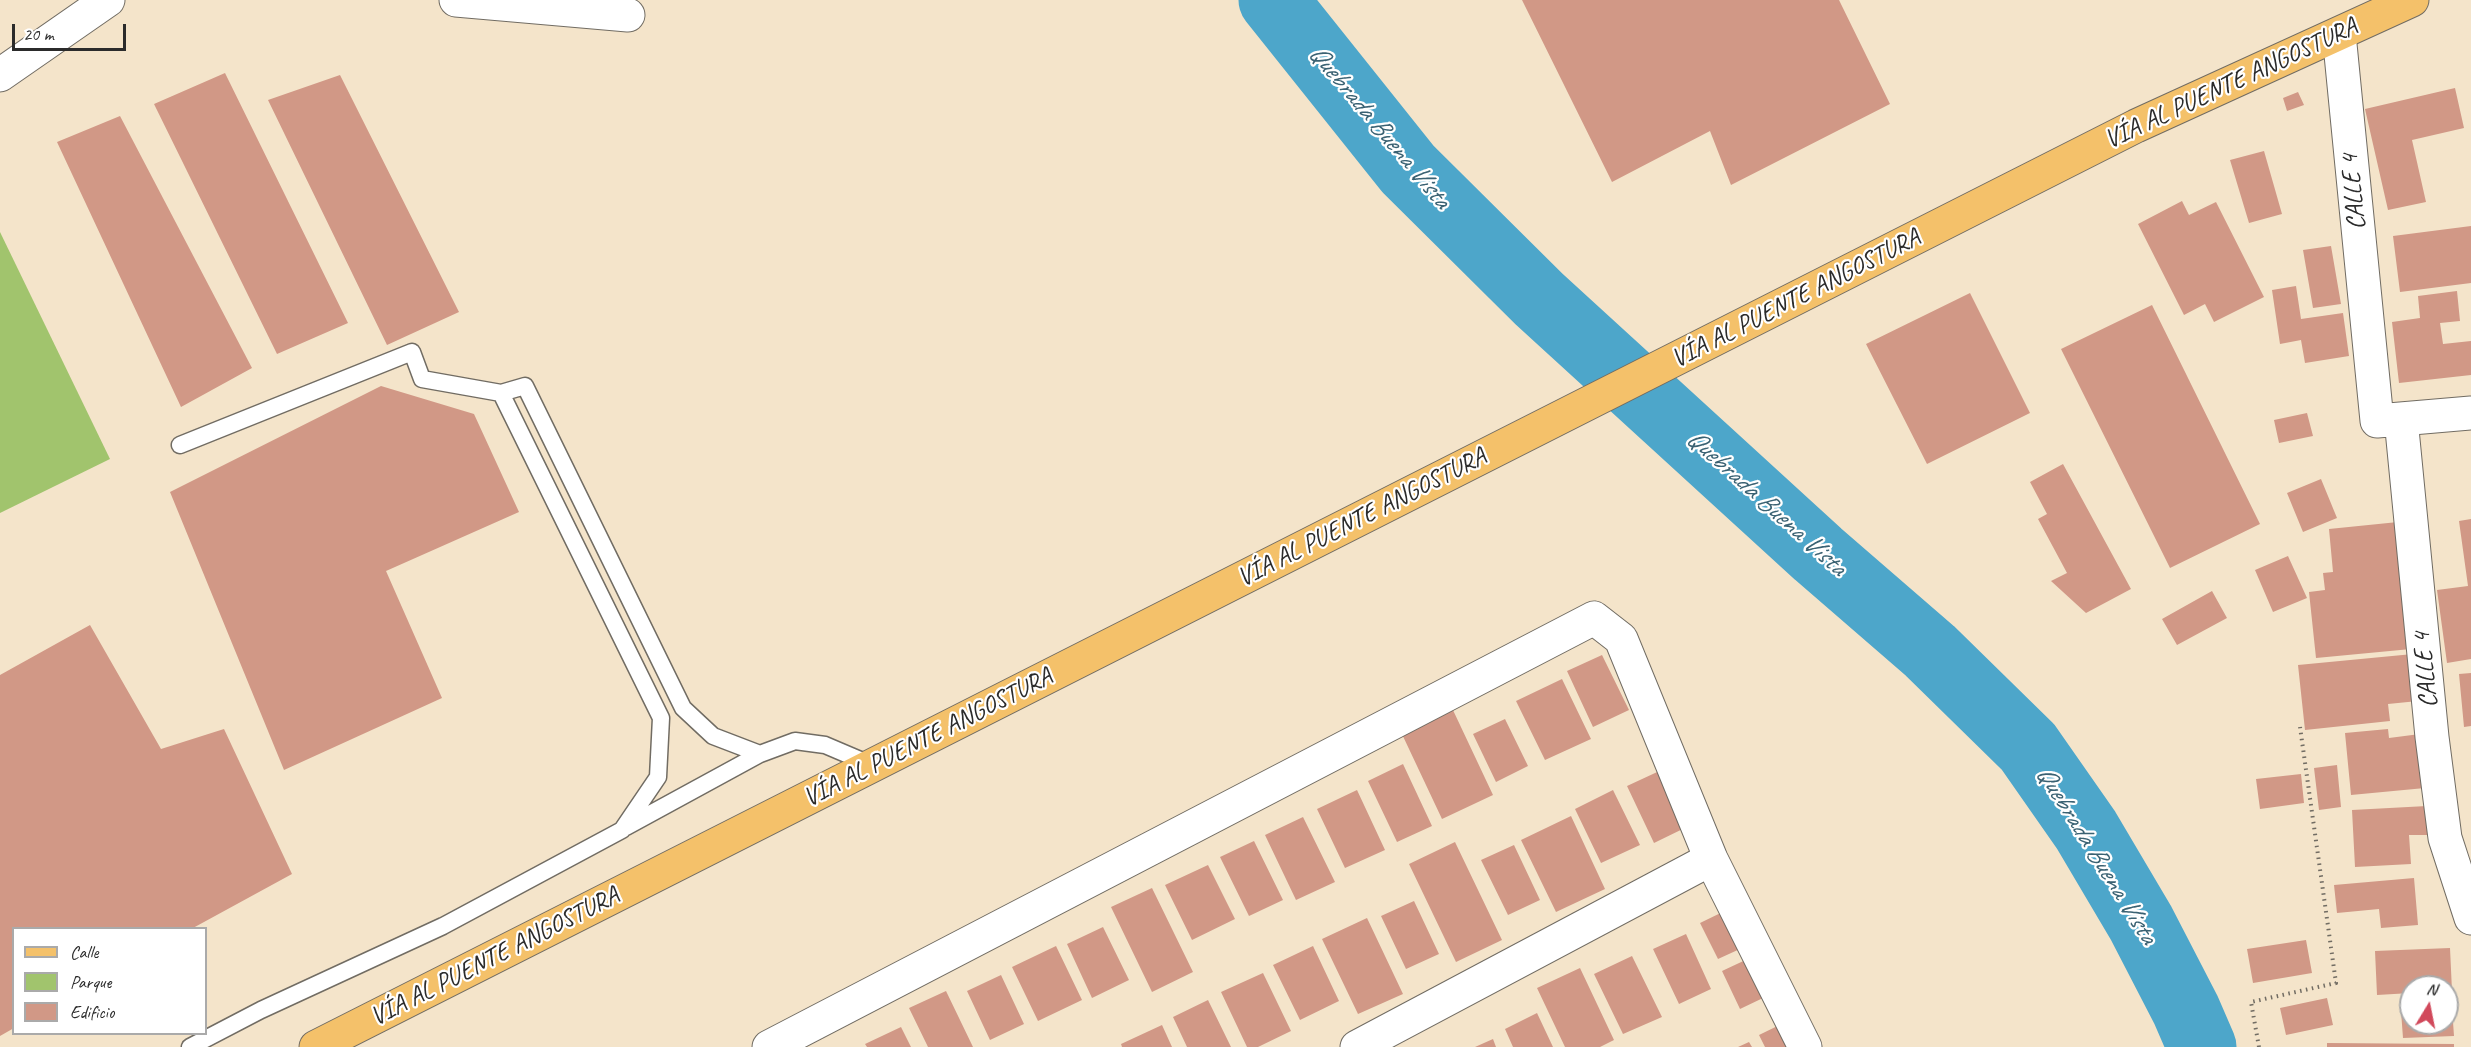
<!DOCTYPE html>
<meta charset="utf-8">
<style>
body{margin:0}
#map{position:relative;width:2471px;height:1047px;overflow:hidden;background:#f4e4ca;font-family:Caveat,sans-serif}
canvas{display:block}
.legend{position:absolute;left:12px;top:927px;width:195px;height:108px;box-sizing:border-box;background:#fff;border:2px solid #aaa;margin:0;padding:8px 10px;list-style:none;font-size:18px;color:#2b2b2b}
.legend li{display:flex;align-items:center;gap:12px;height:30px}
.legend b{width:30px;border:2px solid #aaa}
.north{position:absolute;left:2399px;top:975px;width:60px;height:60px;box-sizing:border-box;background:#fff;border:2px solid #aaa;border-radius:50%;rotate:10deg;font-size:16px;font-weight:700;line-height:24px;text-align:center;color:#2b2b2b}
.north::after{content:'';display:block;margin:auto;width:21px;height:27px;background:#d1495b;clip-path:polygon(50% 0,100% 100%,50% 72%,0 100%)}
.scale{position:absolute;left:12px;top:24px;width:114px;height:27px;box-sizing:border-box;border:3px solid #2b2b2b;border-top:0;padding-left:8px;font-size:18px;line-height:21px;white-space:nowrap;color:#2b2b2b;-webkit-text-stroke:4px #fff;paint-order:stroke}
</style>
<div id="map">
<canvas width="2471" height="1047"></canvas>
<ul class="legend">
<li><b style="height:8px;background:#f4c16a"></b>Calle</li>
<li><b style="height:16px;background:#a1c46d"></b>Parque</li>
<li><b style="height:16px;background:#d19886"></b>Edificio</li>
</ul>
<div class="north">N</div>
<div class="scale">20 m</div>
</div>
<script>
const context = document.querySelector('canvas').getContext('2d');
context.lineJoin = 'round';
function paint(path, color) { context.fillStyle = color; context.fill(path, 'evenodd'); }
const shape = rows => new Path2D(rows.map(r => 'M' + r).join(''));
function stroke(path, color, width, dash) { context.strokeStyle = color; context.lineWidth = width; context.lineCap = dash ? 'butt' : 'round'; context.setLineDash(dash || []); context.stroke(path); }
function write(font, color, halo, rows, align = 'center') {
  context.font = font + ' Caveat,sans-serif'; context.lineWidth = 4.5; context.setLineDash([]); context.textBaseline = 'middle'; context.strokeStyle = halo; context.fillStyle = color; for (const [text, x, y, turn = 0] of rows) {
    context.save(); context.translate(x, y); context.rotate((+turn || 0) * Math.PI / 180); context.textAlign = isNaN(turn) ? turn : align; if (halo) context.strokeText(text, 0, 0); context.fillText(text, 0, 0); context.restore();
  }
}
paint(shape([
 [0,232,110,459,0,513]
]), '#a1c46d');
stroke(shape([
 [1273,0,1408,169,1539,299,1818,554,1930,651,2028,747,2086,830,2141,923,2186,1010,2202,1047]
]), '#4da6ca', 69);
paint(shape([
 [1522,0,1839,0,1890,104,1731,185,1710,131,1612,182],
 [225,73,348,323,277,354,154,104],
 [340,75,459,312,387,345,268,100],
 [2455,88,2464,128,2412,140,2426,202,2388,210,2365,109],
 [2298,92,2304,105,2287,111,2283,98],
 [120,116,252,368,181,407,57,142],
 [2264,151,2282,214,2249,223,2230,160],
 [2182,201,2189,215,2216,202,2264,297,2214,322,2205,304,2184,315,2138,224],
 [2471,226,2471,283,2400,292,2393,236],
 [2331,246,2341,304,2313,308,2303,250],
 [2296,286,2301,319,2343,313,2349,356,2305,363,2301,340,2280,344,2272,290],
 [2457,291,2460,321,2440,323,2443,344,2471,341,2471,375,2399,383,2392,322,2420,318,2418,296],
 [1970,293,2030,413,1927,464,1866,344],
 [2152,305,2260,524,2170,568,2061,349],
 [381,386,474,414,519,512,386,571,442,698,284,770,170,492],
 [2307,413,2313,436,2279,443,2274,420],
 [2063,464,2131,589,2086,613,2051,581,2067,573,2038,519,2047,514,2030,482],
 [2321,479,2337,518,2303,532,2287,493],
 [2471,519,2471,659,2447,663,2437,590,2468,586,2459,521],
 [2398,522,2411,649,2316,658,2309,592,2325,590,2323,573,2333,572,2329,529],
 [2288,556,2307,598,2273,612,2255,570],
 [2212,591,2227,618,2177,645,2162,619],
 [90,625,161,749,224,729,292,874,193,928,14,928,14,1028,0,1036,0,675],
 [2413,654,2418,701,2388,704,2390,721,2305,730,2298,665],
 [1602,655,1629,710,1593,727,1567,671],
 [2471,673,2471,726,2464,727,2459,674],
 [1562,679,1591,739,1545,760,1516,701],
 [1452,708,1493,795,1442,819,1401,732],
 [1505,719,1528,766,1496,782,1473,734],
 [2388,729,2389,738,2420,734,2425,788,2351,795,2345,733],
 [1403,764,1432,826,1397,842,1368,781],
 [2337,765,2341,807,2319,810,2314,768],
 [1668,767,1695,823,1654,843,1627,786],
 [2301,774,2304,803,2260,809,2256,779],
 [1357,790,1385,850,1345,868,1317,809],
 [1613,790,1640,845,1601,863,1575,809],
 [2427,806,2429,835,2409,835,2411,864,2355,867,2352,810],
 [1571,816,1605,889,1556,912,1521,840],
 [1303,817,1335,882,1296,900,1265,835],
 [1254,841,1283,900,1249,916,1220,857],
 [1455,842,1502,940,1456,962,1409,864],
 [1514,845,1540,900,1508,915,1481,860],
 [1208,865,1235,919,1192,940,1165,885],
 [2414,878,2418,925,2381,928,2379,909,2337,913,2334,885],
 [1152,888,1193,972,1152,992,1111,907],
 [1414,901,1439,954,1406,969,1381,916],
 [1735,906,1753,943,1718,959,1700,923],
 [1367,918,1403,994,1358,1014,1322,939],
 [1103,927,1129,980,1092,998,1067,944],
 [1686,934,1711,989,1679,1004,1653,949],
 [2306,940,2312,973,2253,983,2247,949],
 [1056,946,1082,1000,1038,1021,1012,967],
 [1313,946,1339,1001,1300,1020,1273,965],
 [2450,948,2452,991,2447,991,2447,987,2411,987,2411,993,2377,995,2375,951],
 [1769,949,1786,987,1740,1009,1722,971],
 [1632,956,1662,1017,1623,1034,1594,974],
 [1580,968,1614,1040,1600,1047,1565,1047,1537,988],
 [1263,973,1291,1031,1258,1047,1247,1047,1221,992],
 [1001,975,1024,1024,990,1040,967,991],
 [946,991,973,1047,928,1047,909,1008],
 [2327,998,2333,1025,2286,1035,2280,1008],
 [1208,1000,1231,1047,1187,1047,1173,1017],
 [2452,1008,2454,1036,2403,1038,2401,1011,2411,1010,2411,1023,2447,1023,2447,1009],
 [1537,1013,1553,1047,1513,1047,1505,1029],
 [1798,1016,1813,1047,1765,1047,1759,1035],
 [1162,1025,1172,1047,1122,1047,1121,1044],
 [901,1027,911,1047,867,1047,865,1044],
 [1493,1039,1496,1047,1475,1047],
 [1749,1042,1752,1047,1738,1047],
 [2327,1043,2454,1044,2454,1047,2327,1047]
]), '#d19886');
const service = shape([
 [501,393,525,386,683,708,713,736,760,754],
 [180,445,412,352,422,379,501,393,661,718,658,777,622,830,443,926,261,1010,190,1047],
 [626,827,760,754,795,741,825,745,872,765]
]);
const minor = shape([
 [456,0,628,15],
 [2339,34,2377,421,2471,413],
 [0,75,108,0],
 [2401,419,2432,737,2445,838,2471,918],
 [769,1047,1594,618,1621,639,1711,859,1805,1047],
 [1357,1047,1711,859]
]);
const primary = shape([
 [316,1047,2136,126,2412,0]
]);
stroke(service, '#716c63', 19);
stroke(minor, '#716c63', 35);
stroke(primary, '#716c63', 35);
stroke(shape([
 [2259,1047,2251,1002,2336,983,2300,727]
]), '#716c63', 4, [1.5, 4.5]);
stroke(service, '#fff', 16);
stroke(minor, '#fff', 33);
stroke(primary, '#f4c16a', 33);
write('26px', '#2b2b2b', '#fff', [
 ["VÍA AL PUENTE ANGOSTURA",2231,84,-25],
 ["CALLE 4",2354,192,-96],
 ["VÍA AL PUENTE ANGOSTURA",1796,299,-27],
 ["VÍA AL PUENTE ANGOSTURA",1362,518,-27],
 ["CALLE 4",2426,670,-96],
 ["VÍA AL PUENTE ANGOSTURA",928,738,-27],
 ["VÍA AL PUENTE ANGOSTURA",495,957,-27]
]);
write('italic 27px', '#3a6273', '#fff', [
 ["Quebrada Buena Vista",1379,127,50],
 ["Quebrada Buena Vista",1766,503,42],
 ["Quebrada Buena Vista",2096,855,58]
]);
</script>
